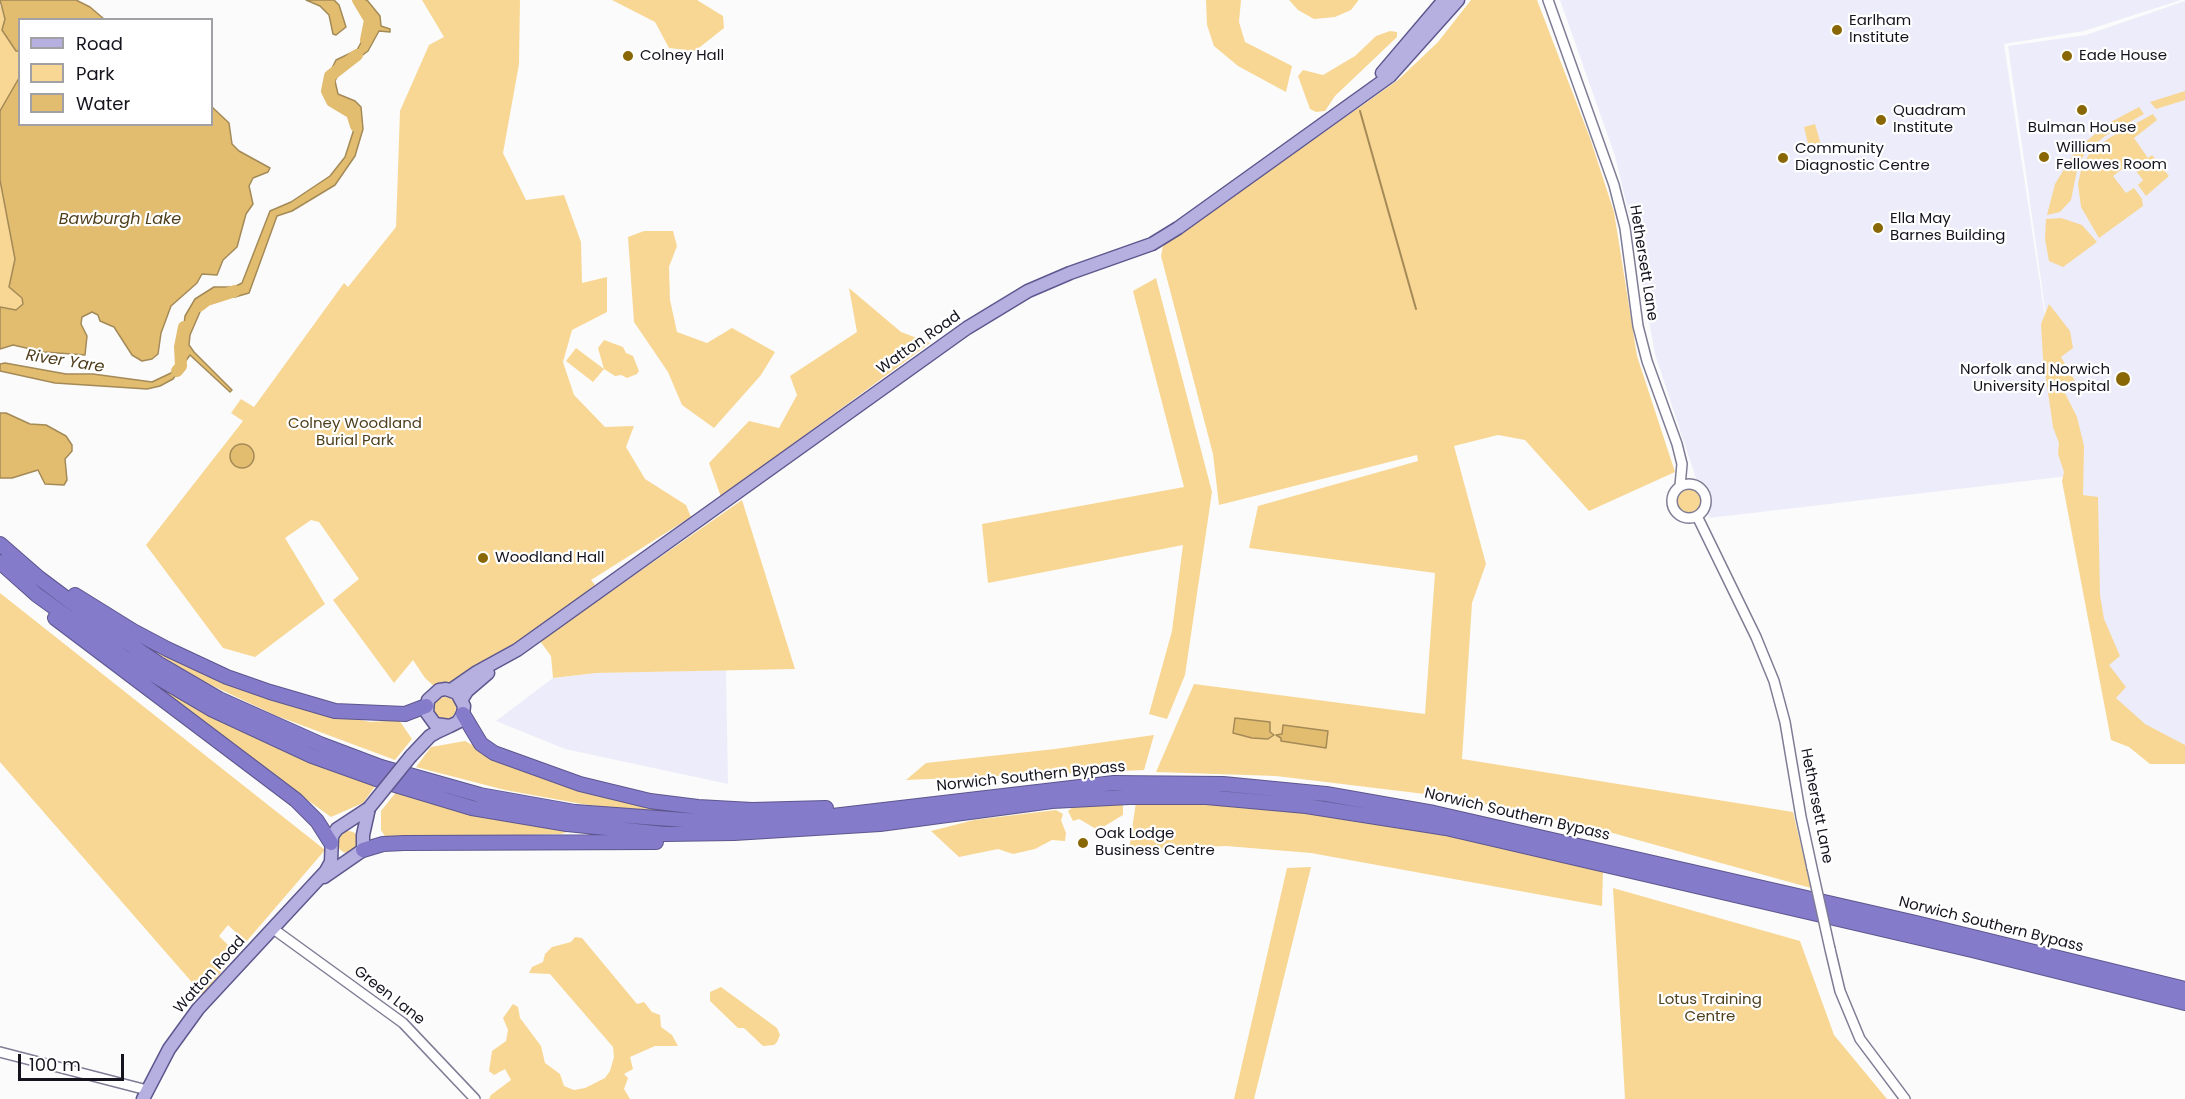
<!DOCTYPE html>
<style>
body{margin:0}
#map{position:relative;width:2185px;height:1099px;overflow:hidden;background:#fbfbfb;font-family:Poppins,sans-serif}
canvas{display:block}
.legend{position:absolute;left:18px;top:18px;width:195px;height:108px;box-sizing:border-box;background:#fff;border:2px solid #a1a1a5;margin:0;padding:8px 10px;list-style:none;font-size:18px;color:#15141e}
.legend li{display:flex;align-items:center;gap:12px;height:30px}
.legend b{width:30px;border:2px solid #a1a1a5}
.scale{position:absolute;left:18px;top:1054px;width:106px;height:27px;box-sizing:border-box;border:3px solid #15141e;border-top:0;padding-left:8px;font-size:18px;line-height:21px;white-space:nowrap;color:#15141e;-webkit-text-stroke:4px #fff;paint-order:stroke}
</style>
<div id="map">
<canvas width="2185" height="1099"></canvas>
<ul class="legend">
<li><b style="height:8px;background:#b5b0e0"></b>Road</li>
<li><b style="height:16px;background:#f8d794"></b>Park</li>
<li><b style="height:16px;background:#e2bd70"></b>Water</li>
</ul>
<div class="scale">100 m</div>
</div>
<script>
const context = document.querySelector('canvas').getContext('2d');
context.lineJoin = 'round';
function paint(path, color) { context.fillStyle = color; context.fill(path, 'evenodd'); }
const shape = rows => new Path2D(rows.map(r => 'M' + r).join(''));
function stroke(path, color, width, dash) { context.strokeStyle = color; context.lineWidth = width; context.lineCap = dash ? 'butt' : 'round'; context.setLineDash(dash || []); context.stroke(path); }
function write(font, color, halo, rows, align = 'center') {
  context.font = font + ' Poppins,sans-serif'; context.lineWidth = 4.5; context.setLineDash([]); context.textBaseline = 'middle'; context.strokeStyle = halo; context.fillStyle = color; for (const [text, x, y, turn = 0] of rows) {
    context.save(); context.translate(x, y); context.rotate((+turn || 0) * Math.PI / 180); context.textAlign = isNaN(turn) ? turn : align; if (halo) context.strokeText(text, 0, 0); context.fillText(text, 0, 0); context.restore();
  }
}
paint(shape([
 [1560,0,2181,0,2084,31,2004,44,2069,476,1709,518,1655,354,1632,227,1615,156],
 [2185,1,2185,749,2118,717,2051,351,2008,46,2086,35],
 [726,670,728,784,565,749,496,721,553,678,596,673]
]), '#edecfa');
paint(shape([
 [422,0,520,0,519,64,503,153,526,200,564,195,581,242,582,283,607,277,607,312,572,330,563,362,574,395,605,427,634,426,626,447,645,479,686,505,691,517,591,580,595,585,514,648,446,686,436,688,425,678,413,660,394,683,333,600,359,579,319,522,311,520,285,538,325,604,255,657,223,648,146,545,243,421,231,413,241,399,254,407,344,283,348,287,396,227,400,111,429,45,444,37],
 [612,0,697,0,723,16,724,28,695,51,669,48,655,22],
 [1206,0,1241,0,1239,22,1245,42,1292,66,1286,92,1238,66,1214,46,1207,25],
 [1289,0,1358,0,1358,1,1351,10,1335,17,1314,19,1298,10],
 [1471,0,1537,0,1590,138,1614,212,1637,356,1675,472,1589,511,1525,440,1498,435,1454,446,1486,564,1472,603,1462,759,1793,812,1811,888,1609,832,1458,798,1276,776,1156,772,1194,684,1425,714,1435,573,1249,548,1258,506,1418,461,1417,455,1219,505,1213,454,1161,256,1163,246,1398,80,1438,42],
 [0,5,5,19,2,30,16,51,20,51,19,78,0,111],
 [1390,31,1397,32,1397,37,1335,96,1325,111,1316,112,1310,109,1298,76,1303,70,1323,75,1355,56,1376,36],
 [2185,91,2185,100,2156,109,2150,102],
 [2139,107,2144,114,2105,136,2085,153,2078,165,2071,200,2060,212,2047,215,2055,184,2076,150,2107,124],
 [2153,114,2157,120,2134,138,2148,158,2152,155,2169,176,2146,196,2138,185,2143,180,2130,163,2113,176,2126,193,2134,188,2142,199,2143,206,2099,238,2081,207,2078,184,2082,166,2090,153,2109,138],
 [1815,124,1821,145,1809,148,1804,127],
 [0,180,15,259,9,287,22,298,23,304,16,310,0,307],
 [2061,218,2082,225,2097,242,2063,267,2049,261,2045,239,2046,219],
 [644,231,673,231,677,246,669,267,670,300,677,332,707,343,732,328,775,352,761,375,714,428,682,405,668,372,634,322,628,237],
 [1156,278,1212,492,1185,675,1167,719,1149,714,1172,631,1183,545,988,583,982,524,1184,487,1133,291],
 [849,288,901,332,930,343,721,497,709,463,749,421,779,428,797,395,790,376,857,332],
 [2049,304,2070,331,2073,348,2061,357,2075,381,2063,389,2077,417,2084,446,2083,495,2098,497,2100,595,2104,619,2120,656,2109,665,2126,687,2116,698,2145,724,2185,745,2185,764,2150,764,2129,747,2111,740,2062,481,2064,472,2058,454,2059,443,2053,427,2043,358,2041,324],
 [604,340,623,347,626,353,633,356,639,371,637,374,627,378,621,375,615,376,604,369,593,382,566,361,576,348,604,369,598,348],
 '1676 501a13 13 0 1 1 26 0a13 13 0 1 1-26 0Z',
 [742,500,795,669,596,673,553,678,551,656,540,641],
 [0,593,325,850,246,942,228,925,219,936,236,953,203,995,0,762],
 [81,632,376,785,363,803,331,817,176,705],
 [130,636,279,702,370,722,399,720,412,739,395,760,277,716,198,679],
 '434 708a11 11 0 1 1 22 0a11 11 0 1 1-22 0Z',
 [1154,735,1144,770,906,780,926,763,1055,749],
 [465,741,512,767,583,789,753,814,658,814,582,804,505,790,416,767,431,747],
 [397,791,570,831,561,834,386,838,381,830,381,811],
 [1136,802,1231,805,1357,817,1603,868,1602,906,1311,853,1226,846,1129,850],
 [1123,804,1123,815,1098,830,1079,819,1073,821,1068,811,1073,807],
 [1056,810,1063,814,1061,820,1066,833,1065,841,1052,840,1035,849,1013,854,998,849,959,857,931,831,974,820],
 '337 842a11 11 0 1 1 22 0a11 11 0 1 1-22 0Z',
 [1311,867,1254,1099,1234,1099,1287,868],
 [1613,888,1800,941,1834,1035,1887,1099,1625,1099],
 [575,937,582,938,637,1004,644,1002,652,1012,660,1015,661,1027,672,1035,678,1046,655,1046,630,1057,633,1069,624,1074,628,1078,624,1089,630,1099,489,1099,491,1095,511,1080,505,1069,494,1075,489,1071,492,1051,506,1041,508,1030,503,1018,513,1004,518,1007,520,1018,541,1046,545,1063,560,1074,564,1086,574,1090,585,1088,605,1078,610,1071,614,1057,613,1047,550,974,529,973,532,967,543,962,545,954,552,947,571,942],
 [721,987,777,1028,780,1035,777,1042,774,1045,763,1046,744,1028,738,1028,710,1001,710,992]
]), '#f8d794');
const water = shape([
 [0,0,76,0,90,7,104,19,20,20,19,51,16,51,2,30,5,19,0,0],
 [306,0,334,0,339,5,346,27,336,35,333,34,329,15,320,6,306,0],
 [355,0,367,0,380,16,381,26,390,29,390,32,379,31,368,51,351,64,343,65,335,81,338,94,355,101,361,107,363,129,355,156,335,185,292,211,277,216,249,293,235,297,220,295,203,305,190,335,189,345,194,352,232,390,230,392,190,355,173,379,160,386,147,389,55,383,0,371,0,364,5,363,66,374,93,374,152,382,171,373,180,361,185,316,195,299,214,287,234,287,242,283,270,211,291,202,330,176,345,157,355,126,354,116,349,109,329,97,327,78,336,60,357,50,370,26,371,19,355,0],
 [19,78,20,124,212,124,212,107,229,123,232,144,239,151,270,168,268,172,253,178,249,186,253,204,246,214,237,247,223,260,217,275,202,274,197,283,171,306,161,333,158,354,152,359,142,361,132,355,114,327,100,321,98,315,92,312,82,317,81,324,87,336,85,355,44,352,13,345,0,349,0,307,16,310,23,304,22,298,9,287,15,259,0,180,0,111,19,78],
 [0,413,6,413,30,424,46,425,66,436,72,445,72,451,65,459,67,480,64,485,45,484,38,470,12,478,0,478,0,413],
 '230 456a12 12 0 1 1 24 0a12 12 0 1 1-24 0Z',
 [1235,718,1270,722,1270,732,1274,735,1268,739,1252,738,1233,733,1235,718],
 [1283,725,1328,731,1326,748,1281,741,1281,738,1276,735,1282,734,1283,725]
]);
paint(water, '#e2bd70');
stroke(water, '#a48a57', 1.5);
stroke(shape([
 [1360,111,1416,309]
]), '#a48a57', 2);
stroke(shape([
 [358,0,370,20,366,40],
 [356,126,352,113,332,101,327,91,330,76,357,55],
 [199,306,207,300,235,291],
 [177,371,181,366,180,347,184,327]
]), '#e2bd70', 12);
const minor = shape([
 [1548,0,1614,185,1625,228,1638,326,1647,361,1677,444,1682,464,1680,486],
 '1672 501a17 17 0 1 1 34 0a17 17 0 1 1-34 0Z',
 [1697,516,1756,637,1774,681,1785,722,1801,817,1812,868],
 [272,928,403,1023,475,1099],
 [1830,949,1840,991,1860,1039,1905,1099],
 [0,1052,147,1090]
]);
const major = shape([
 [1382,73,1444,0],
 [451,690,477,672,517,650,967,328,1028,291,1070,273,1152,244,1178,228,1390,76,1458,0],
 [462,699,467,691,488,673],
 [411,756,430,736,437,732,450,726,458,722,463,714,464,706,457,693,446,689,439,690,428,700,427,713,435,724,450,726],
 [324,877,363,850,363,835,369,808],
 [143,1099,169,1049,198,1009,326,871,331,862,332,836,337,829,369,808]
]);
const highway = shape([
 [0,544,39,578,107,629,159,664,219,699,320,744,381,767,480,795,575,812,698,821,824,817,1114,783,1223,784,1326,794,1434,813,1916,923,2185,989],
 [0,562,37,595,123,657,213,710,312,756,379,780,472,808,567,824,665,834,734,833,880,824,1052,801,1129,797,1206,797,1306,806,1446,828,1972,950,2185,1003],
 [75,595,133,631,167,649,227,677,270,692,335,711,405,714,426,706],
 [55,618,296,800,317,821,331,843],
 [463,714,481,744,494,753,580,784,650,801,698,807,752,810,826,808],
 [363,850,383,844,404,843,656,842]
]);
stroke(minor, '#7e7d95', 12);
stroke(major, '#5d578e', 15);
stroke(highway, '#5d578e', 16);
stroke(minor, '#fff', 9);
stroke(major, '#b5b0e0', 12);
stroke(highway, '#847bcb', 14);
const minorBridge = shape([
 [1812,868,1830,949]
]);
const majorBridge = shape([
 [369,808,411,756]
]);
stroke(minorBridge, '#7e7d95', 12, []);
stroke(majorBridge, '#5d578e', 15, []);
stroke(minorBridge, '#fff', 9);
stroke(majorBridge, '#b5b0e0', 12);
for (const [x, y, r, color] of [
 [1837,30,6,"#8a6705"],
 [628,56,6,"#8a6705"],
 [2067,56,6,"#8a6705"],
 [2082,110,6,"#8a6705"],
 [1881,120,6,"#8a6705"],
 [2044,157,6,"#8a6705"],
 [1783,158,6,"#8a6705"],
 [1878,228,6,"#8a6705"],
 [2123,379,8,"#8a6705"],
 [483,558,6,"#8a6705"],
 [1083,843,6,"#8a6705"]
]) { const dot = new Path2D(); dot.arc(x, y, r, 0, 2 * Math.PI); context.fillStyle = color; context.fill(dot); stroke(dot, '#fff', 2); }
write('15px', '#15141e', '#fff', [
 ["Earlham",1849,21],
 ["Institute",1849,38],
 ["Colney Hall",640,56],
 ["Eade House",2079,56],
 ["Quadram",1893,111],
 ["Institute",1893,128],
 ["Bulman House",2082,128,"center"],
 ["William",2056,148],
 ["Fellowes Room",2056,165],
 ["Community",1795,149],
 ["Diagnostic Centre",1795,166],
 ["Ella May",1890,219],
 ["Barnes Building",1890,236],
 ["Norfolk and Norwich",2110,370,"right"],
 ["University Hospital",2110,387,"right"],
 ["Woodland Hall",495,558],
 ["Oak Lodge",1095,834],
 ["Business Centre",1095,851]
], 'left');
write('15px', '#15141e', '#fff', [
 ["Hethersett Lane",1643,263,81],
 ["Watton Road",919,343,-35],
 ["Norwich Southern Bypass",1031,777,-6],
 ["Hethersett Lane",1816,806,79],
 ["Norwich Southern Bypass",1517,815,13],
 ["Norwich Southern Bypass",1991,925,14],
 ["Watton Road",210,975,-48],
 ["Green Lane",389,996,38]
]);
write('15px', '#4f401e', '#fff', [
 ["Colney Woodland",355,424],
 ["Burial Park",355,441],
 ["Lotus Training",1710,1000],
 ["Centre",1710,1017]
]);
write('italic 16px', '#4e3e1c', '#fff', [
 ["Bawburgh Lake",120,220],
 ["River Yare",65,362,9]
]);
</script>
